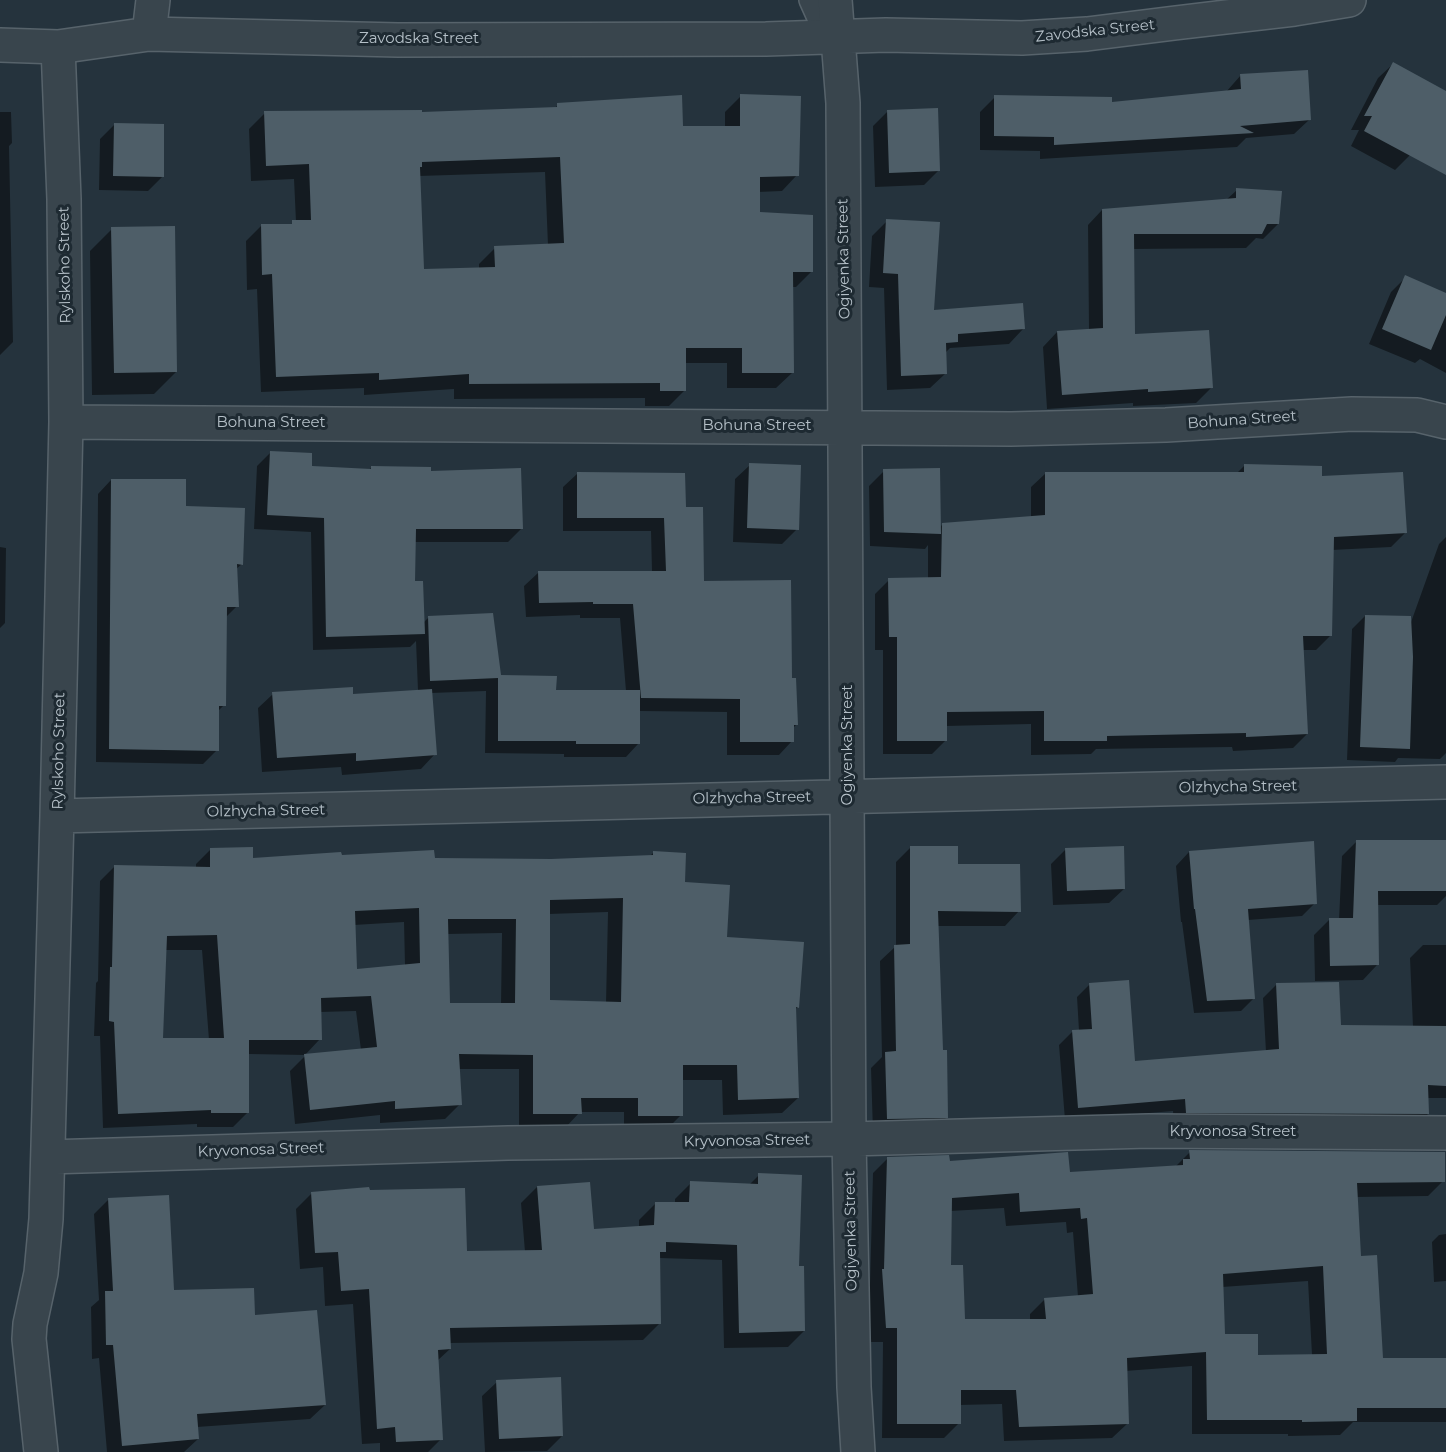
<!DOCTYPE html>
<style>
body{margin:0}
canvas{display:block;background:#25333d}
</style>
<canvas width="1446" height="1452"></canvas>
<script>
const context = document.querySelector('canvas').getContext('2d');
context.lineJoin = 'round';
function paint(path, color) { context.fillStyle = color; context.fill(path, 'evenodd'); }
const shape = rows => new Path2D(rows.map(r => 'M' + r).join(''));
function stroke(path, color, width, dash) { context.strokeStyle = color; context.lineWidth = width; context.lineCap = dash ? 'butt' : 'round'; context.setLineDash(dash || []); context.stroke(path); }
function write(font, color, halo, rows, align = 'center') {
  context.font = font + ' Montserrat,sans-serif'; context.lineWidth = 6; context.setLineDash([]); context.textBaseline = 'middle'; context.strokeStyle = halo; context.fillStyle = color; for (const [text, x, y, turn = 0] of rows) {
    context.save(); context.translate(x, y); context.rotate((+turn || 0) * Math.PI / 180); context.textAlign = isNaN(turn) ? turn : align; if (halo) context.strokeText(text, 0, 0); context.fillText(text, 0, 0); context.restore();
  }
}
paint(shape([
 [1393,64,1410,155,1395,170,1351,146,1359,130,1351,130,1378,78],
 [1241,75,1309,120,1294,134,1246,138,1237,147,1040,159,1040,151,980,150,980,112,995,97,1111,104,1226,92],
 [741,96,797,175,782,191,758,192,758,213,812,271,796,287,792,287,792,373,776,388,727,388,727,363,685,363,685,390,669,406,645,406,645,398,454,399,454,389,364,395,364,388,261,392,257,289,247,290,246,241,261,226,289,225,296,222,294,179,251,181,249,129,265,113,420,114,554,109,558,105,681,128,725,127,725,112],
 [545,172,548,246,495,248,479,264,479,269,423,270,419,176],
 [888,111,939,170,924,185,875,187,873,126],
 [0,112,11,112,12,143,9,146,13,342,0,355],
 [115,124,163,176,148,191,99,190,100,139],
 [1237,190,1278,224,1263,239,1256,238,1246,248,1133,249,1134,335,1211,388,1196,403,1133,406,1133,403,1047,409,1043,347,1057,332,1089,330,1088,225,1102,210,1226,200],
 [887,221,932,312,1023,329,1009,344,950,348,945,353,945,374,930,388,887,390,884,288,869,287,872,236],
 [112,229,176,372,154,394,92,395,90,251],
 [1406,277,1446,294,1446,373,1420,359,1415,363,1369,344,1391,292],
 [271,452,310,468,369,470,372,467,429,473,522,528,508,542,414,542,414,583,423,623,429,617,500,677,555,691,626,691,620,618,580,618,580,615,526,617,524,586,538,573,652,572,651,531,563,531,563,487,577,474,684,509,703,583,790,680,796,725,792,729,792,741,779,755,727,755,727,712,638,711,638,744,626,757,564,757,564,754,485,753,486,691,431,693,435,754,421,769,342,775,341,767,262,772,258,708,273,694,352,695,418,691,416,641,410,647,313,650,311,532,254,529,257,466],
 [750,465,797,529,782,544,733,542,735,479],
 [1245,465,1320,477,1405,533,1391,547,1332,550,1330,636,1316,650,1302,650,1307,734,1293,748,1233,751,1232,747,1096,749,1091,754,1031,755,1031,724,946,726,946,740,932,754,883,754,883,650,875,650,875,594,889,580,928,579,928,545,925,549,870,546,869,486,884,471,939,528,943,524,1031,518,1031,487,1046,473,1237,473],
 [111,480,184,508,242,564,235,570,237,606,226,617,224,705,217,712,217,750,203,764,96,762,98,494],
 [1446,537,1446,753,1440,759,1398,758,1395,762,1347,760,1352,629,1365,616,1410,625,1439,544],
 [0,547,6,548,5,623,0,628],
 [1357,841,1446,841,1446,896,1437,905,1377,905,1377,965,1363,980,1315,981,1314,935,1329,920,1339,920,1342,856],
 [911,847,956,865,1019,911,1005,926,937,926,941,1052,947,1117,932,1132,873,1133,871,1068,882,1057,880,961,896,946,896,862],
 [211,849,251,860,340,856,434,860,551,860,649,857,654,852,683,883,726,938,798,1007,794,1010,798,1098,782,1113,723,1115,722,1080,681,1080,681,1115,666,1130,624,1130,624,1112,580,1112,565,1128,519,1129,519,1069,458,1069,460,1104,445,1119,380,1123,380,1115,295,1124,290,1071,305,1056,361,1050,356,1011,320,1012,320,1039,305,1055,248,1054,248,1112,233,1127,197,1127,197,1124,103,1128,100,1036,94,1036,96,983,98,981,100,881,115,866,196,868,196,864],
 [608,912,606,1003,549,1002,549,914],
 [404,922,405,966,355,971,354,925],
 [502,933,501,1005,449,1005,447,934],
 [165,950,202,950,209,1040,162,1040],
 [1066,849,1124,889,1109,903,1053,905,1051,864],
 [1189,852,1315,903,1302,916,1248,920,1254,998,1241,1011,1194,1013,1182,922,1181,922,1176,866],
 [1423,945,1446,945,1446,1098,1427,1098,1428,1114,1415,1127,1174,1125,1173,1111,1065,1120,1059,1045,1072,1032,1079,1031,1077,997,1090,984,1134,1063,1266,1052,1263,998,1276,985,1340,1027,1413,1027,1410,958],
 [1190,1152,1443,1181,1428,1196,1356,1197,1360,1257,1382,1360,1446,1359,1446,1422,1353,1422,1340,1435,1288,1436,1288,1434,1192,1434,1192,1366,1125,1371,1127,1424,1112,1438,1004,1441,1002,1404,959,1405,959,1423,944,1438,882,1438,883,1342,871,1342,868,1286,870,1284,873,1173,888,1158,1069,1173,1175,1167],
 [1004,1208,1006,1226,1066,1222,1067,1233,1073,1232,1078,1297,1045,1299,1030,1314,1030,1321,964,1321,949,1267,950,1211],
 [1308,1281,1312,1355,1256,1357,1224,1335,1222,1287],
 [759,1175,797,1268,804,1331,788,1347,724,1348,722,1260,659,1258,659,1324,643,1340,450,1343,450,1349,437,1361,441,1439,428,1452,380,1452,380,1443,362,1444,353,1304,325,1306,323,1267,300,1269,296,1209,312,1193,465,1253,525,1252,521,1203,537,1187,593,1231,639,1228,639,1220,655,1204,675,1204,675,1199,691,1183,749,1185],
 [109,1199,172,1291,254,1316,325,1405,310,1419,197,1427,198,1439,184,1452,107,1452,99,1358,92,1359,91,1307,99,1300,94,1214],
 [1446,1234,1446,1281,1434,1282,1432,1242,1439,1235],
 [497,1382,562,1436,547,1451,485,1452,482,1396]
]), '#0007');
paint(shape([
 [1393,62,1446,91,1446,175,1364,131,1372,116,1364,116],
 [1308,70,1311,120,1240,126,1254,133,1054,145,1054,137,994,136,994,95,1112,97,1112,102,1241,89,1240,74],
 [740,94,801,96,799,176,760,177,760,212,813,215,813,272,793,272,794,373,742,373,742,348,686,348,686,391,660,391,660,383,469,384,469,374,379,380,379,373,276,377,272,274,262,275,261,224,292,224,292,220,311,220,309,164,266,166,264,111,422,110,422,112,557,107,557,103,682,95,683,126,740,126],
 [560,157,564,243,494,246,495,267,424,269,420,167,422,167,422,162],
 [938,108,940,171,889,173,887,110],
 [114,123,164,124,164,177,113,176],
 [1236,188,1282,191,1279,224,1267,224,1262,234,1134,234,1135,334,1209,330,1213,388,1148,392,1148,389,1062,395,1057,331,1103,328,1102,209,1236,198],
 [886,219,940,222,934,310,1023,303,1025,329,958,334,958,342,946,343,947,374,901,376,898,274,883,273],
 [175,226,177,372,114,373,111,227],
 [1405,275,1446,293,1446,315,1431,350,1382,329],
 [270,451,312,453,312,466,371,469,371,466,431,467,431,471,521,468,523,529,416,529,415,581,423,581,425,634,326,637,324,518,267,515],
 [749,463,801,465,799,530,747,528],
 [1244,464,1322,466,1322,476,1403,472,1407,533,1334,537,1332,636,1303,636,1308,734,1246,737,1246,733,1107,736,1107,741,1044,741,1044,711,947,712,947,741,897,741,897,637,889,637,888,578,941,577,942,523,1045,515,1045,472,1244,472],
 [940,468,941,534,884,532,883,469],
 [577,472,685,473,686,507,703,507,704,581,791,580,792,678,796,678,798,725,794,725,794,742,740,742,740,699,641,698,633,604,593,604,593,602,539,603,538,571,666,571,664,518,577,518],
 [111,479,186,479,186,506,245,508,243,565,237,564,239,607,227,607,226,706,219,706,219,751,109,749],
 [493,613,501,675,557,676,556,690,640,690,640,744,576,744,576,741,498,741,498,678,430,681,428,616],
 [1365,615,1411,616,1413,657,1410,749,1360,747],
 [353,687,353,694,432,689,437,755,356,761,356,753,277,758,272,692],
 [1356,840,1446,840,1446,891,1378,891,1379,965,1330,966,1329,918,1353,918],
 [1314,841,1317,904,1248,909,1255,999,1207,1001,1195,909,1194,909,1189,851],
 [910,846,958,846,958,864,1020,864,1021,912,938,911,943,1050,947,1050,948,1118,887,1119,885,1052,896,1051,894,945,910,944],
 [1124,846,1125,889,1067,891,1065,848],
 [253,847,253,858,341,852,342,855,434,850,435,858,551,859,653,855,653,851,686,853,685,882,730,885,727,937,804,942,799,1008,796,1007,799,1098,738,1100,737,1065,683,1065,683,1116,638,1116,638,1098,581,1098,582,1114,533,1114,533,1055,459,1054,462,1105,395,1109,395,1101,310,1110,304,1054,377,1047,371,996,321,998,322,1040,249,1040,249,1113,211,1113,211,1110,118,1114,114,1022,109,1021,110,967,112,967,114,865,210,867,210,848],
 [623,898,621,1002,550,1000,550,900],
 [419,908,420,963,357,969,355,911],
 [448,919,516,919,515,1003,450,1003],
 [217,935,224,1038,163,1038,167,936],
 [1129,980,1135,1061,1279,1049,1276,983,1339,982,1341,1025,1446,1026,1446,1086,1428,1085,1429,1114,1186,1113,1185,1099,1078,1108,1072,1030,1092,1029,1089,983],
 [1189,1150,1445,1152,1445,1182,1357,1183,1361,1256,1377,1255,1383,1358,1446,1358,1446,1408,1357,1408,1357,1421,1302,1422,1302,1420,1207,1420,1206,1352,1127,1358,1129,1424,1019,1427,1016,1390,961,1390,961,1424,897,1424,897,1328,886,1328,882,1269,884,1269,887,1157,949,1155,950,1161,1068,1152,1070,1172,1183,1165,1183,1159,1190,1159],
 [1019,1193,1020,1212,1080,1208,1081,1219,1087,1218,1093,1294,1044,1298,1046,1319,965,1319,963,1265,951,1265,952,1198],
 [1323,1266,1327,1354,1258,1355,1258,1334,1225,1334,1223,1274],
 [758,1173,802,1175,799,1266,804,1266,805,1331,739,1333,737,1245,666,1242,666,1252,660,1252,661,1324,450,1328,451,1349,438,1350,443,1440,396,1442,395,1427,377,1429,369,1289,341,1291,338,1252,315,1253,311,1192,369,1187,370,1190,465,1188,467,1251,542,1250,537,1186,590,1182,594,1229,654,1225,655,1202,689,1202,690,1181,758,1184],
 [169,1195,174,1290,254,1288,255,1315,317,1310,326,1405,197,1414,199,1439,122,1446,113,1345,106,1345,105,1291,113,1291,108,1198],
 [561,1377,563,1436,499,1439,496,1380]
]), '#4e5e68');
const service = shape([
 [810,0,827,38]
]);
const minor = shape([
 [835,0,843,103,849,1139,854,1387,858,1452],
 [149,34,153,0],
 [0,45,58,47,149,34,398,40,766,39,886,35,1022,38,1087,34,1175,23,1294,9,1349,0],
 [66,422,1011,429,1166,425,1352,414,1417,415,1446,422],
 [57,816,1446,782],
 [48,1157,508,1143,849,1139,1149,1131,1446,1133],
 [41,1452,29,1339,30,1324,41,1273,46,1219,57,816,66,422,64,199,58,47]
]);
stroke(service, '#57636b', 24);
stroke(minor, '#57636b', 36);
stroke(service, '#39454d', 21);
stroke(minor, '#39454d', 33);
write('15px', '#b5c0c8', '#1e2a32', [
 ["Zavodska Street",1095,31,-6],
 ["Zavodska Street",419,39],
 ["Ogiyenka Street",844,259,-91],
 ["Rylskoho Street",65,265,-91],
 ["Bohuna Street",1242,420,-4],
 ["Bohuna Street",271,423],
 ["Bohuna Street",757,426],
 ["Ogiyenka Street",848,745,-90],
 ["Rylskoho Street",59,751,-89],
 ["Olzhycha Street",1238,787,-1],
 ["Olzhycha Street",752,798,-1],
 ["Olzhycha Street",266,811,-1],
 ["Kryvonosa Street",1233,1132],
 ["Kryvonosa Street",747,1141,-1],
 ["Kryvonosa Street",261,1150,-2],
 ["Ogiyenka Street",851,1231,-91]
]);
</script>
